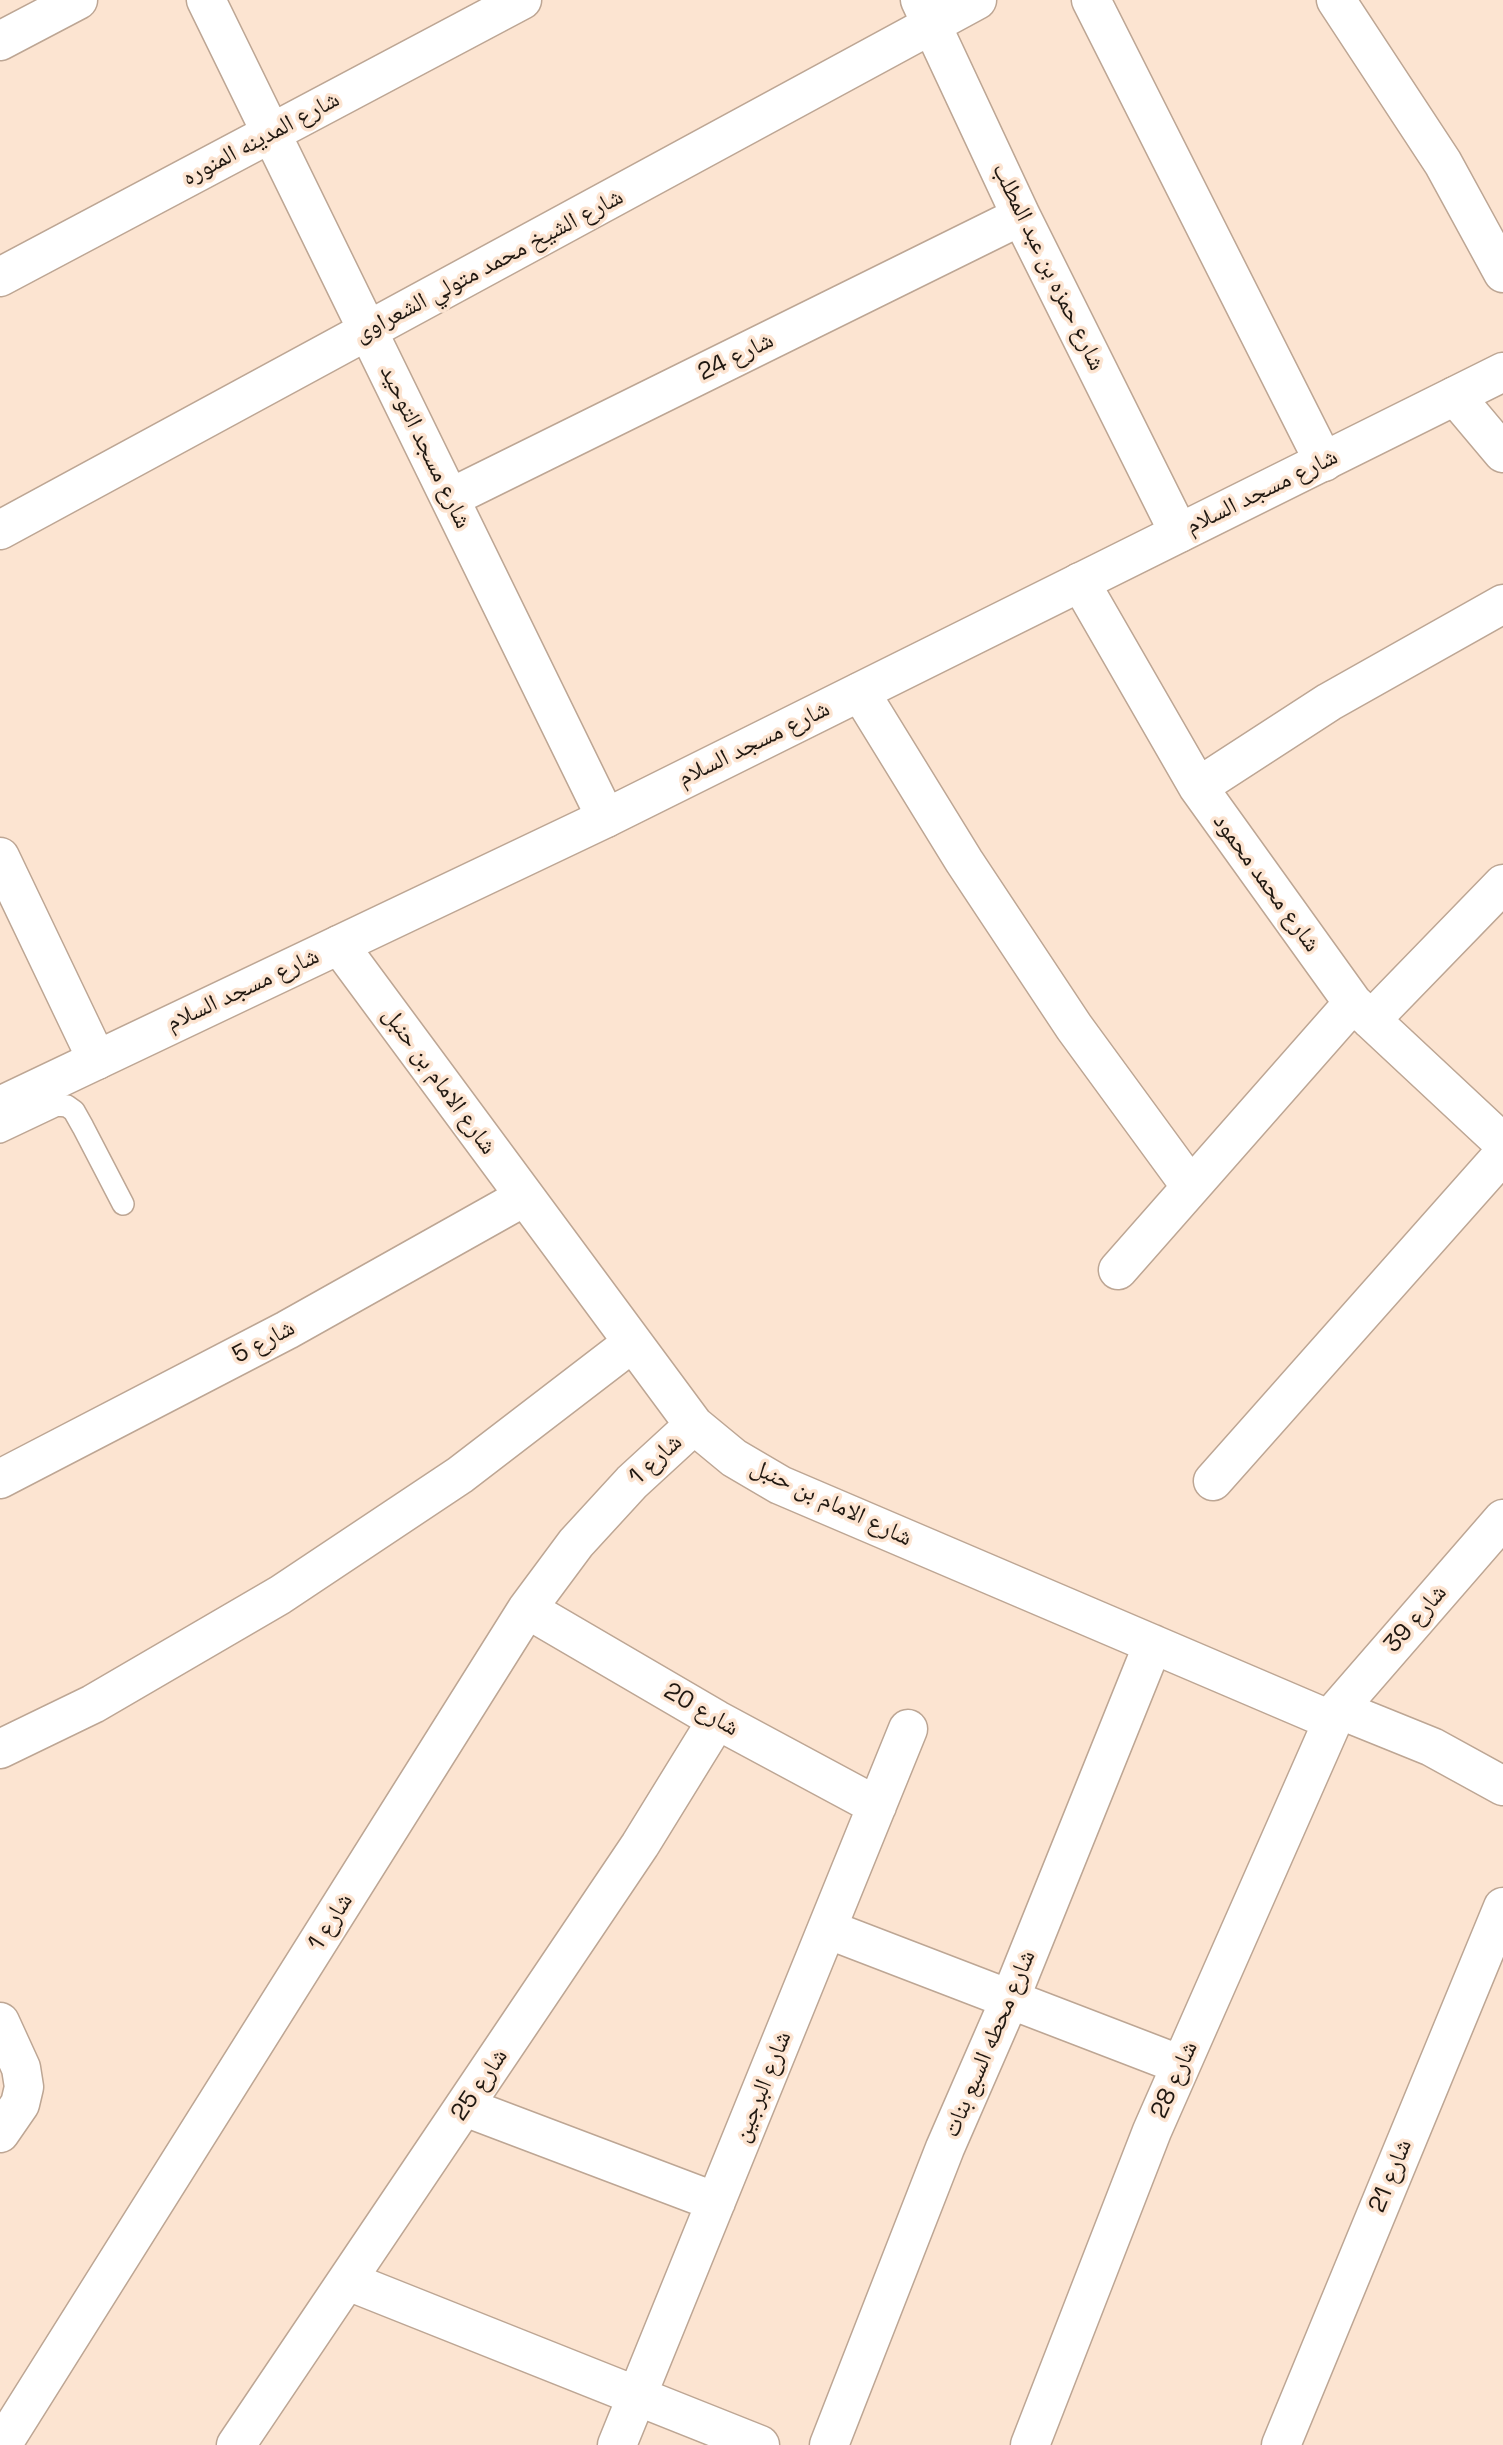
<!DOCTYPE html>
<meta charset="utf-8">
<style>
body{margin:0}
canvas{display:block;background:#fce4d1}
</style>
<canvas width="1503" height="2445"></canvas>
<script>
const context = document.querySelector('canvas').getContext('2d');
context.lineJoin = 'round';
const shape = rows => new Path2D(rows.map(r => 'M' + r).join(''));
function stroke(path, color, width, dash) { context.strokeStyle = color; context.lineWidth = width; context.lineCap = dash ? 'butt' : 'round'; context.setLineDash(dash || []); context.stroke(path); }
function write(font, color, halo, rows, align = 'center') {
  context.font = font + ' "Space Grotesk","Noto Naskh Arabic",sans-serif'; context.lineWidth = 7; context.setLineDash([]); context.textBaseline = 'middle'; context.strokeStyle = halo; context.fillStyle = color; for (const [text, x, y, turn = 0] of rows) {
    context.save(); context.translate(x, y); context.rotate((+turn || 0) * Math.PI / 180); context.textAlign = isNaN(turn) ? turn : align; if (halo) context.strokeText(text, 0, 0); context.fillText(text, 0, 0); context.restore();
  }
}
const lane = shape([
 [0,1132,57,1105,67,1106,74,1111,83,1127,123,1204]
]);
const street = shape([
 [206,0,606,818],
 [920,0,1021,216,1179,533],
 [1091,0,1324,462],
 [1336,0,1443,163,1503,273],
 [0,41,78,0],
 [0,277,522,0],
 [1455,396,1503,453],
 [450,498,1021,216],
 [0,530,977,0],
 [1080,582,1198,787,1353,1003,1503,1143],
 [860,692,964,861,1074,1027,1191,1187],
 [1198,787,1329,702,1503,604],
 [0,857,97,1060],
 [339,945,694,1425,734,1458,780,1485,1333,1721],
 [1371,1020,1503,884],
 [1118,1270,1353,1003],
 [0,1479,287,1330,524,1197],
 [1213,1481,1503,1154],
 [527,1609,717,1720,877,1806],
 [1338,1709,1432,1747,1503,1786],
 [0,1749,93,1704,280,1595,460,1475,632,1343],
 [827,1929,1181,2065],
 [0,2022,21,2068,24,2087,20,2104,0,2133],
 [465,2107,716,2202],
 [348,2281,760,2445],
 [2,2445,527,1609,576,1543,632,1482,694,1425],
 [236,2445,640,1845,717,1720],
 [617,2445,908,1729],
 [829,2445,945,2148,1010,1999,1153,1644],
 [1030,2445,1152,2131,1338,1709,1503,1519],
 [1281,2445,1503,1907]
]);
const secondary = shape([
 [0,1106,606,818,1503,372]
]);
stroke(lane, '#bda694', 24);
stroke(street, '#bda694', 41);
stroke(secondary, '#bda694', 41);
stroke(lane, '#fff', 21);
stroke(street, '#fff', 38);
stroke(secondary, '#fff', 38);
write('24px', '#201811', '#fce4d1', [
 ["شارع المدينه المنوره",261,139,-28],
 ["شارع الشيخ محمد متولي الشعراوى",489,266,-28],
 ["شارع حمزه بن عبد المطلب",1048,267,64],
 ["شارع 24",736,357,-26],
 ["شارع مسجد التوحيد",425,447,64],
 ["شارع مسجد السلام",1262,492,-26],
 ["شارع مسجد السلام",754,744,-26],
 ["شارع محمد محمود",1266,883,54],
 ["شارع مسجد السلام",243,990,-25],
 ["شارع الامام بن حنبل",439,1081,54],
 ["شارع 5",264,1342,-28],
 ["شارع 1",656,1460,-43],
 ["شارع الامام بن حنبل",831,1503,25],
 ["شارع 39",1416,1619,-49],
 ["شارع 20",701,1710,30],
 ["شارع 1",331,1922,-58],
 ["شارع محطه السبع بنات",990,2044,-67],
 ["شارع 28",1175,2080,-66],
 ["شارع 25",480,2085,-56],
 ["شارع البرجين",763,2087,-68],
 ["شارع 21",1391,2176,-68]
]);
</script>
